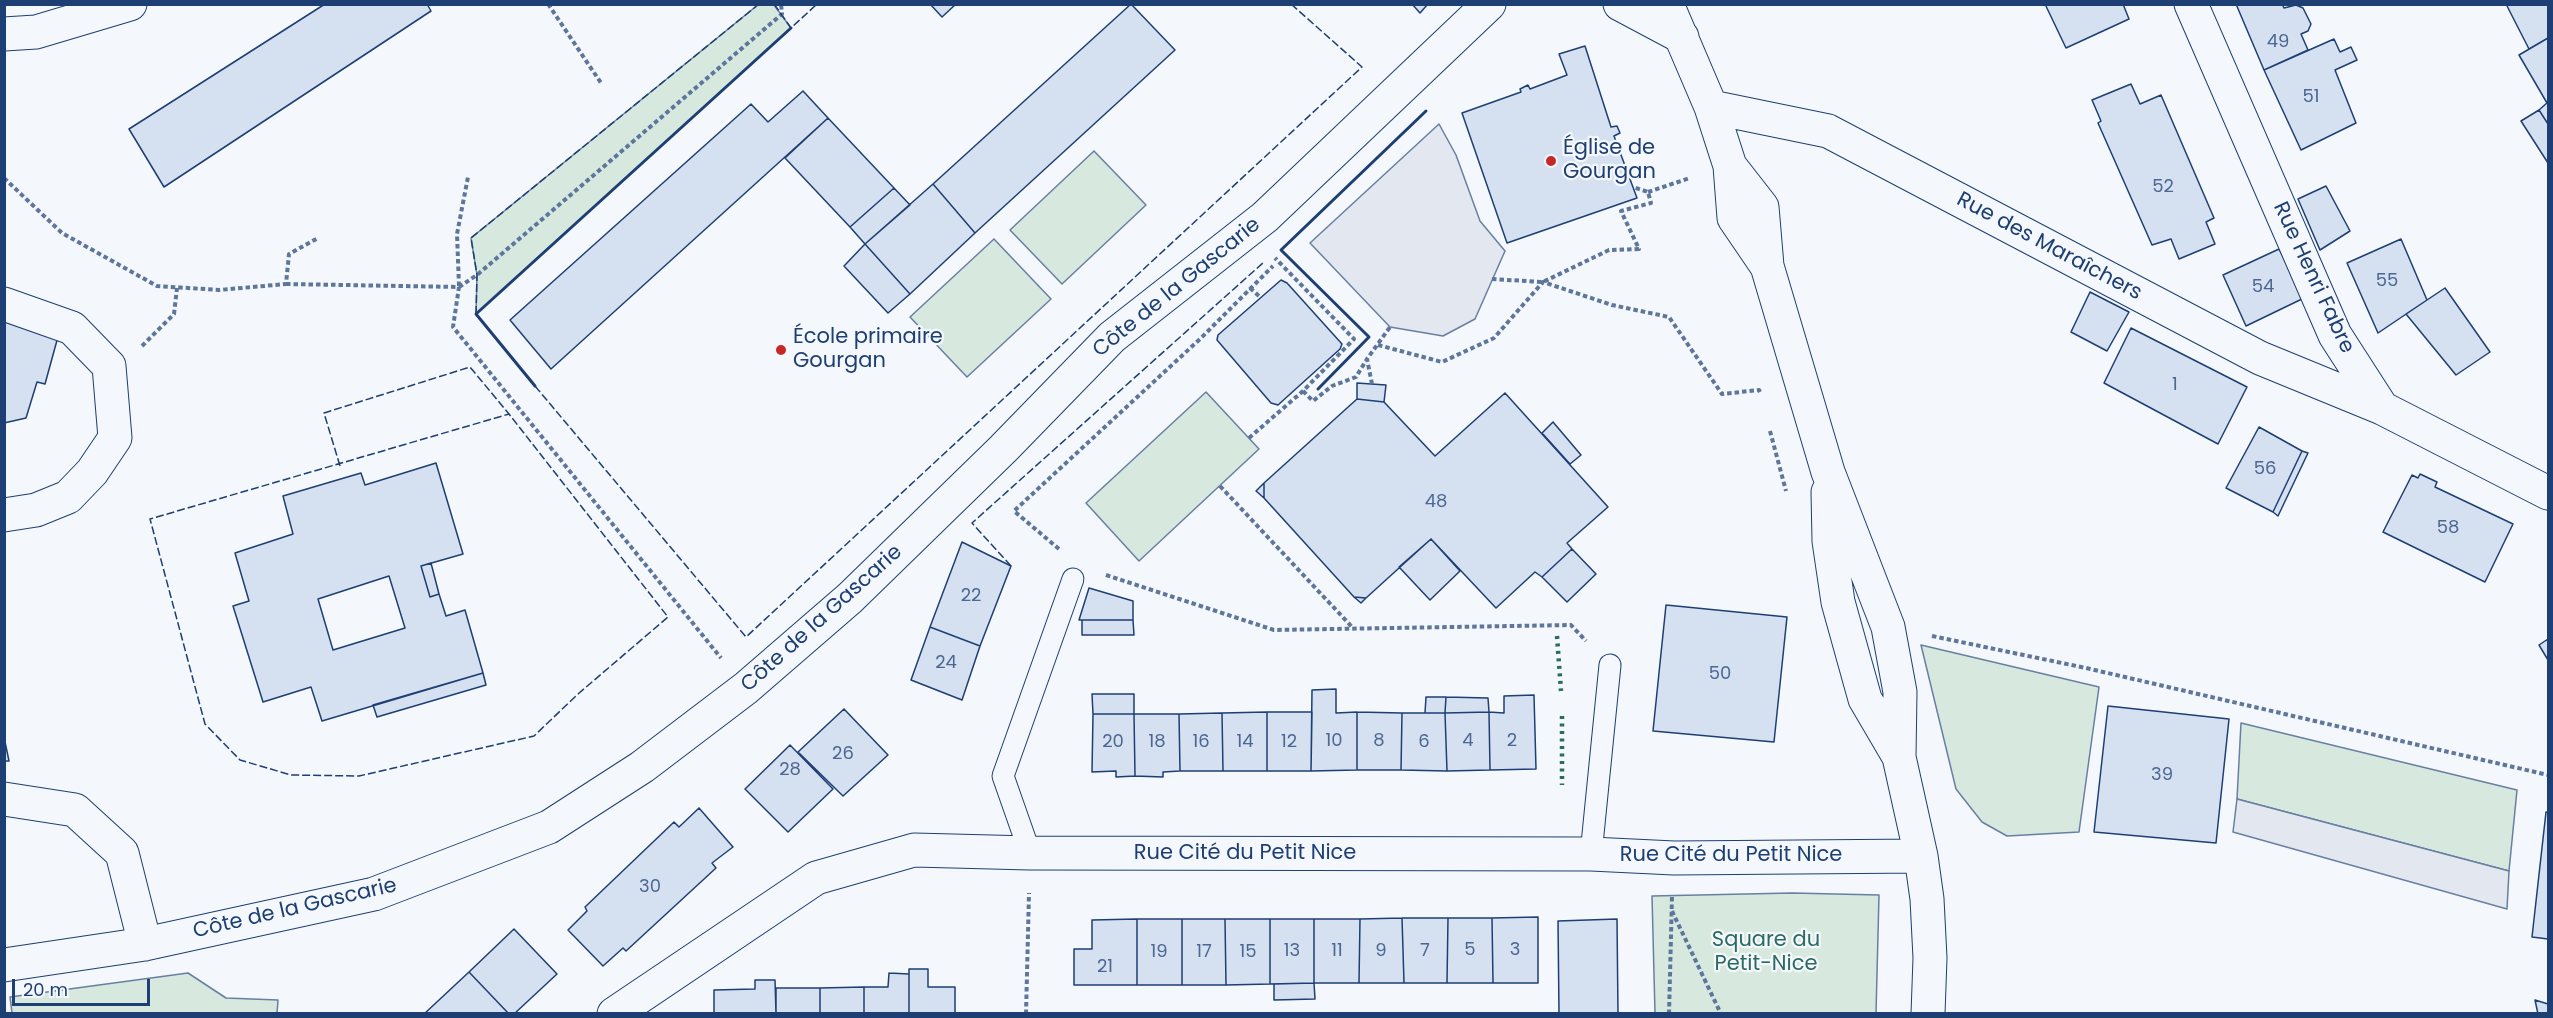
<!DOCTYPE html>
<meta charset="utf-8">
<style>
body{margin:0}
#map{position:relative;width:2553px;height:1018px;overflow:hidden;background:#f4f7fb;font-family:Poppins,sans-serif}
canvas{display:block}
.frame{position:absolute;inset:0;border:6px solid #1d3f73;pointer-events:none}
.scale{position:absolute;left:12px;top:979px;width:138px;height:27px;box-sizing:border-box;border:3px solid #1d3f73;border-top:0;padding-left:8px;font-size:18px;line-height:21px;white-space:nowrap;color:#1d3f73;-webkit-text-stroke:4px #f4f7fb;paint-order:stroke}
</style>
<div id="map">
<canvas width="2553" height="1018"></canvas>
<div class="frame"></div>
<div class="scale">20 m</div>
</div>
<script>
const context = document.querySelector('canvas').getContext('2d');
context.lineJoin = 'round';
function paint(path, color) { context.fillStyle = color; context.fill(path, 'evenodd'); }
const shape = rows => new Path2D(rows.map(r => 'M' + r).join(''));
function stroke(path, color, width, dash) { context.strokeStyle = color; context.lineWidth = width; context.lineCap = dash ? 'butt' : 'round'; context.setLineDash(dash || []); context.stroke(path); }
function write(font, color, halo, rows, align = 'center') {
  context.font = font + ' Poppins,sans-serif'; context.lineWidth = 4.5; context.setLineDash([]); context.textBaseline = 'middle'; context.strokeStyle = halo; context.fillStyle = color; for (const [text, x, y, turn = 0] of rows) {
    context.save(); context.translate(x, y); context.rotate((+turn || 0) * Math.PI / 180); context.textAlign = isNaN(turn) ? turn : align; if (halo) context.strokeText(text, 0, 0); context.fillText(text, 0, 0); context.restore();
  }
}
const green = shape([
 [759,4,774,5,791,28,476,314,477,275,471,238,759,4],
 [1094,151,1146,205,1062,284,1010,230,1094,151],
 [994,239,1051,299,967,377,910,317,994,239],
 [1206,392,1259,449,1139,561,1086,503,1206,392],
 [1921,645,2099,687,2079,832,2007,836,1982,822,1956,789,1921,645],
 [2241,723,2517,790,2509,871,2237,799,2241,723],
 [1792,893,1879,895,1876,1013,1655,1013,1652,896,1792,893],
 [188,973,226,998,278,1000,277,1013,12,1013,10,997,188,973]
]);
paint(green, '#d7e8df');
stroke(green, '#687fa3', 1.5);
const parking = shape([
 [1439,124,1456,155,1480,221,1505,251,1475,319,1443,336,1390,327,1310,243,1439,124],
 [2237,799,2509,871,2507,909,2233,832,2237,799]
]);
paint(parking, '#e3e8f0');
stroke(parking, '#687fa3', 1.5);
const building = shape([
 [325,4,427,4,431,11,164,187,129,129,325,4],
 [930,4,956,4,942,17,930,4],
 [1131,4,1175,50,975,233,933,184,1131,4],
 [1412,4,1428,4,1420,13,1412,4],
 [2045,4,2123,4,2129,19,2066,48,2045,4],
 [2236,4,2282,4,2284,8,2296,5,2303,8,2311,24,2308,31,2301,34,2308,50,2264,70,2236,4],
 [2506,4,2548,4,2548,38,2529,49,2506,4],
 [2548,38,2548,102,2547,103,2519,55,2548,38],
 [2334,39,2340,52,2351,47,2357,60,2335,70,2356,123,2301,150,2264,70,2334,39],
 [1585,46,1611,127,1617,126,1620,133,1614,136,1637,198,1507,243,1462,113,1521,92,1520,89,1528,85,1530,89,1567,75,1559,54,1585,46],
 [2131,84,2140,104,2161,95,2214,218,2206,222,2215,244,2179,259,2171,239,2152,245,2098,123,2101,121,2092,100,2131,84],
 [803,91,828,118,551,369,510,320,751,104,768,122,803,91],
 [2548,102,2548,124,2539,110,2548,102],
 [2539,110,2548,124,2548,163,2521,121,2539,110],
 [828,118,894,188,850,227,785,158,828,118],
 [933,184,975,233,910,294,865,244,933,184],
 [2326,186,2350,231,2320,250,2298,199,2326,186],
 [894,188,910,205,865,244,850,227,894,188],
 [2401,239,2427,300,2378,333,2347,263,2401,239],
 [865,244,910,294,888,313,844,266,865,244],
 [2279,249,2304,298,2246,326,2223,275,2279,249],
 [1281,280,1287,283,1342,344,1340,349,1278,405,1271,403,1217,340,1218,335,1281,280],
 [2445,288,2490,352,2456,375,2406,314,2445,288],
 [2090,292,2129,312,2107,351,2071,332,2090,292],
 [4,316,59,333,45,384,37,382,26,418,4,423,4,316],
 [2131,328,2247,387,2218,444,2104,383,2131,328],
 [1357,383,1386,385,1384,402,1357,399,1357,383],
 [1505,393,1608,507,1567,543,1572,549,1542,577,1535,572,1496,608,1431,539,1366,598,1354,597,1264,498,1264,483,1357,399,1384,402,1435,456,1505,393],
 [1553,422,1581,455,1570,464,1542,433,1553,422],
 [2259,427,2302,451,2273,512,2226,488,2259,427],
 [2302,451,2308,453,2278,516,2273,512,2302,451],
 [436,463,463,554,421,566,430,597,439,594,446,616,465,610,483,673,322,721,311,687,263,702,233,606,249,601,235,553,293,534,283,496,361,473,365,485,436,463],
 [389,576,405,628,333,650,318,599,389,576],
 [2420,474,2437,482,2435,487,2513,524,2485,582,2383,532,2412,475,2418,478,2420,474],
 [1264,483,1264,498,1256,491,1264,483],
 [1431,539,1460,571,1430,600,1399,567,1431,539],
 [962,542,1011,566,980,646,930,627,962,542],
 [1572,549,1596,574,1567,602,1542,577,1572,549],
 [431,563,439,594,430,597,421,566,431,563],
 [1089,588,1133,601,1133,620,1079,620,1089,588],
 [1354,597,1366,598,1361,603,1354,597],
 [1666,605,1787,617,1774,742,1653,731,1666,605],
 [1082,620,1133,620,1134,635,1082,635,1082,620],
 [930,627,980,646,962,700,911,680,930,627],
 [2548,639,2548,660,2539,645,2548,639],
 [483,673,486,685,377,717,373,705,483,673],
 [1336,689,1336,713,1357,712,1357,770,1311,771,1312,690,1336,689],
 [1092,694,1134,694,1134,714,1093,714,1092,694],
 [1534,695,1536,769,1490,770,1489,712,1504,713,1504,696,1534,695],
 [1426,697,1446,697,1445,713,1425,713,1426,697],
 [1446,697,1488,698,1489,712,1445,713,1446,697],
 [2108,706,2229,719,2216,843,2094,832,2108,706],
 [844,709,888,755,843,796,798,752,844,709],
 [1267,712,1312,712,1311,771,1267,771,1267,712],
 [1267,712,1267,771,1223,771,1222,713,1267,712],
 [1357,712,1402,713,1401,770,1357,770,1357,712],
 [1489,712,1490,770,1447,771,1445,713,1489,712],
 [1222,713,1223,771,1180,771,1179,714,1222,713],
 [1402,713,1445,713,1447,771,1401,770,1402,713],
 [1093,714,1134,714,1135,776,1116,777,1116,771,1092,772,1093,714],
 [1134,714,1179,714,1180,771,1163,772,1163,777,1135,776,1134,714],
 [4,737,9,761,4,761,4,737],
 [790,745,833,789,788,832,745,789,790,745],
 [699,808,733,847,712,863,716,868,626,951,623,948,603,966,568,930,587,911,585,907,674,822,679,827,699,808],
 [2546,812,2548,812,2548,939,2532,937,2546,812],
 [1538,917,1538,983,1493,983,1492,918,1538,917],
 [1402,918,1404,983,1359,983,1360,919,1402,918],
 [1402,918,1448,918,1447,983,1404,983,1402,918],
 [1448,918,1492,918,1493,983,1447,983,1448,918],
 [1137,919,1182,919,1182,985,1137,985,1137,919],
 [1137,919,1137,985,1074,985,1074,949,1092,949,1092,920,1137,919],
 [1182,919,1225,919,1226,985,1182,985,1182,919],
 [1225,919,1270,919,1270,984,1226,985,1225,919],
 [1270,919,1314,919,1314,983,1270,984,1270,919],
 [1314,919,1360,919,1359,983,1314,983,1314,919],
 [1617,919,1618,1014,1559,1014,1558,921,1617,919],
 [514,929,557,974,514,1014,509,1014,469,972,514,929],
 [909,969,928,969,928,987,955,987,955,1014,909,1014,909,969],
 [469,972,509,1014,424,1014,469,972],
 [889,973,909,974,909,1014,864,1014,864,987,888,987,889,973],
 [755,980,775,980,776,1014,714,1014,714,990,755,989,755,980],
 [1314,983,1315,999,1274,1000,1274,984,1314,983],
 [864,987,864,1014,820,1014,820,988,864,987],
 [776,988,820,988,820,1014,776,1014,776,988],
 [2535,1000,2548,1004,2548,1014,2538,1014,2535,1000]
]);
paint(building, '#d5e0f0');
stroke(building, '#1d3f73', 1.5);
const lane = shape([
 [1030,853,1003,776,1073,579],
 [1591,854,1610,665]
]);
const street = shape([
 [1620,4,1682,37],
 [1667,4,1711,107,1730,166,1734,218,1766,265],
 [2191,4,2335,335,2382,408],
 [4,34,36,32,130,4],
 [1711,107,1828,131,2260,358,2382,408,2548,493],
 [1730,166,1762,207,1767,266,1828,472,1888,627,1900,692,1899,757,1921,856,1927,899,1930,958,1928,1014],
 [4,304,72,328,109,366,115,438,92,472,68,497,36,510,4,515],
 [1828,492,1829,541,1838,602,1865,699,1899,757],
 [4,799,75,810,122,853,145,944],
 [4,965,145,944,374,894,549,827,642,767,746,688,850,598,1003,449,1112,337,1265,217,1489,4],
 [614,1014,816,878,914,850,1030,853,1591,854,1674,858,1921,856]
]);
stroke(lane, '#1d3f73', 23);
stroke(street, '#1d3f73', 35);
stroke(shape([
 [548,4,601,83],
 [4,178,62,233,157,286,219,290,286,284,289,254,318,238],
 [1648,192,1690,178],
 [1492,279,1543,282,1609,250,1639,249,1621,211,1651,203,1648,192,1633,187],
 [286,284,459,287,453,327,721,658],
 [459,286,457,234,468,177],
 [459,287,477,275,782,14,781,4],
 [1250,288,1260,297],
 [1378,345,1442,362,1494,338,1543,282,1612,305,1669,317,1722,394,1759,390,1760,392],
 [142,346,174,314,177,288],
 [1372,384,1367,359,1390,327],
 [1303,391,1313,401,1332,386,1356,377,1367,359],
 [1770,431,1786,491],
 [1249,438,1303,391,1354,339,1275,258],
 [1220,486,1352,627],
 [1059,549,1014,511,1200,339,1273,266],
 [1106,575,1274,630,1571,625,1586,641],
 [1932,636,2086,668,2548,775],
 [1672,911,1721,1014],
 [1026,1014,1029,893],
 [1669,1014,1672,897]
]), '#5e769c', 4, [4.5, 3]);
stroke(lane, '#f4f7fb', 21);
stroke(street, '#f4f7fb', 33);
stroke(shape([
 [1557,636,1561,691],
 [1562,716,1562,785]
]), '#2c6c60', 4.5, [3, 4.5]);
stroke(shape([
 [774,4,791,28,817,4],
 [476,314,477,275,471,238,759,4],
 [535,386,746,637,1362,67,1291,4],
 [340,466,324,413,470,367,509,414,668,617,578,694,534,736,359,776,291,775,240,760,205,724,150,519,509,414],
 [1011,566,972,523,1264,262]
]), '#1d3f73', 1.5, [8, 3]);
stroke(shape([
 [535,386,476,314,791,28],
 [1318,389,1369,337,1281,250,1426,111]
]), '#1d3f73', 3);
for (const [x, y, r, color] of [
 [1551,161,6,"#c62828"],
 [781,350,6,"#c62828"]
]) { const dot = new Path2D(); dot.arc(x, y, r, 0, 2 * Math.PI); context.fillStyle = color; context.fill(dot); stroke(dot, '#f4f7fb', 2); }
write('18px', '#4b6792', null, [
 ["49",2278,42],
 ["51",2311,97],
 ["52",2163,187],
 ["55",2387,281],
 ["54",2263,287],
 ["1",2175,385],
 ["56",2265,469],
 ["48",1436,502],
 ["58",2448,528],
 ["22",971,596],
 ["24",946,663],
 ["50",1720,674],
 ["10",1334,741],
 ["8",1379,741],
 ["4",1468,741],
 ["2",1512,741],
 ["20",1113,742],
 ["18",1157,742],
 ["16",1201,742],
 ["14",1245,742],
 ["12",1289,742],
 ["6",1424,742],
 ["26",843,754],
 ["28",790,770],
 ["39",2162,775],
 ["30",650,887],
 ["5",1470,950],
 ["3",1515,950],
 ["13",1292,951],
 ["11",1337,951],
 ["9",1381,951],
 ["7",1425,951],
 ["19",1159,952],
 ["17",1204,952],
 ["15",1248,952],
 ["21",1105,967]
]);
write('21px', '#1d3f73', '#f4f7fb', [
 ["Église de",1563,149],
 ["Gourgan",1563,173],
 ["École primaire",793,338],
 ["Gourgan",793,362]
], 'left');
write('21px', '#1d3f73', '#f4f7fb', [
 ["Rue des Maraîchers",2049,247,28],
 ["Rue Henri Fabre",2313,278,65],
 ["Côte de la Gascarie",1177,288,-39],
 ["Côte de la Gascarie",822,619,-42],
 ["Rue Cité du Petit Nice",1245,854],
 ["Rue Cité du Petit Nice",1731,856],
 ["Côte de la Gascarie",295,909,-13]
]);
write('21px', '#2c6c60', '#f4f7fb', [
 ["Square du",1766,941],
 ["Petit-Nice",1766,965]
]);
</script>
